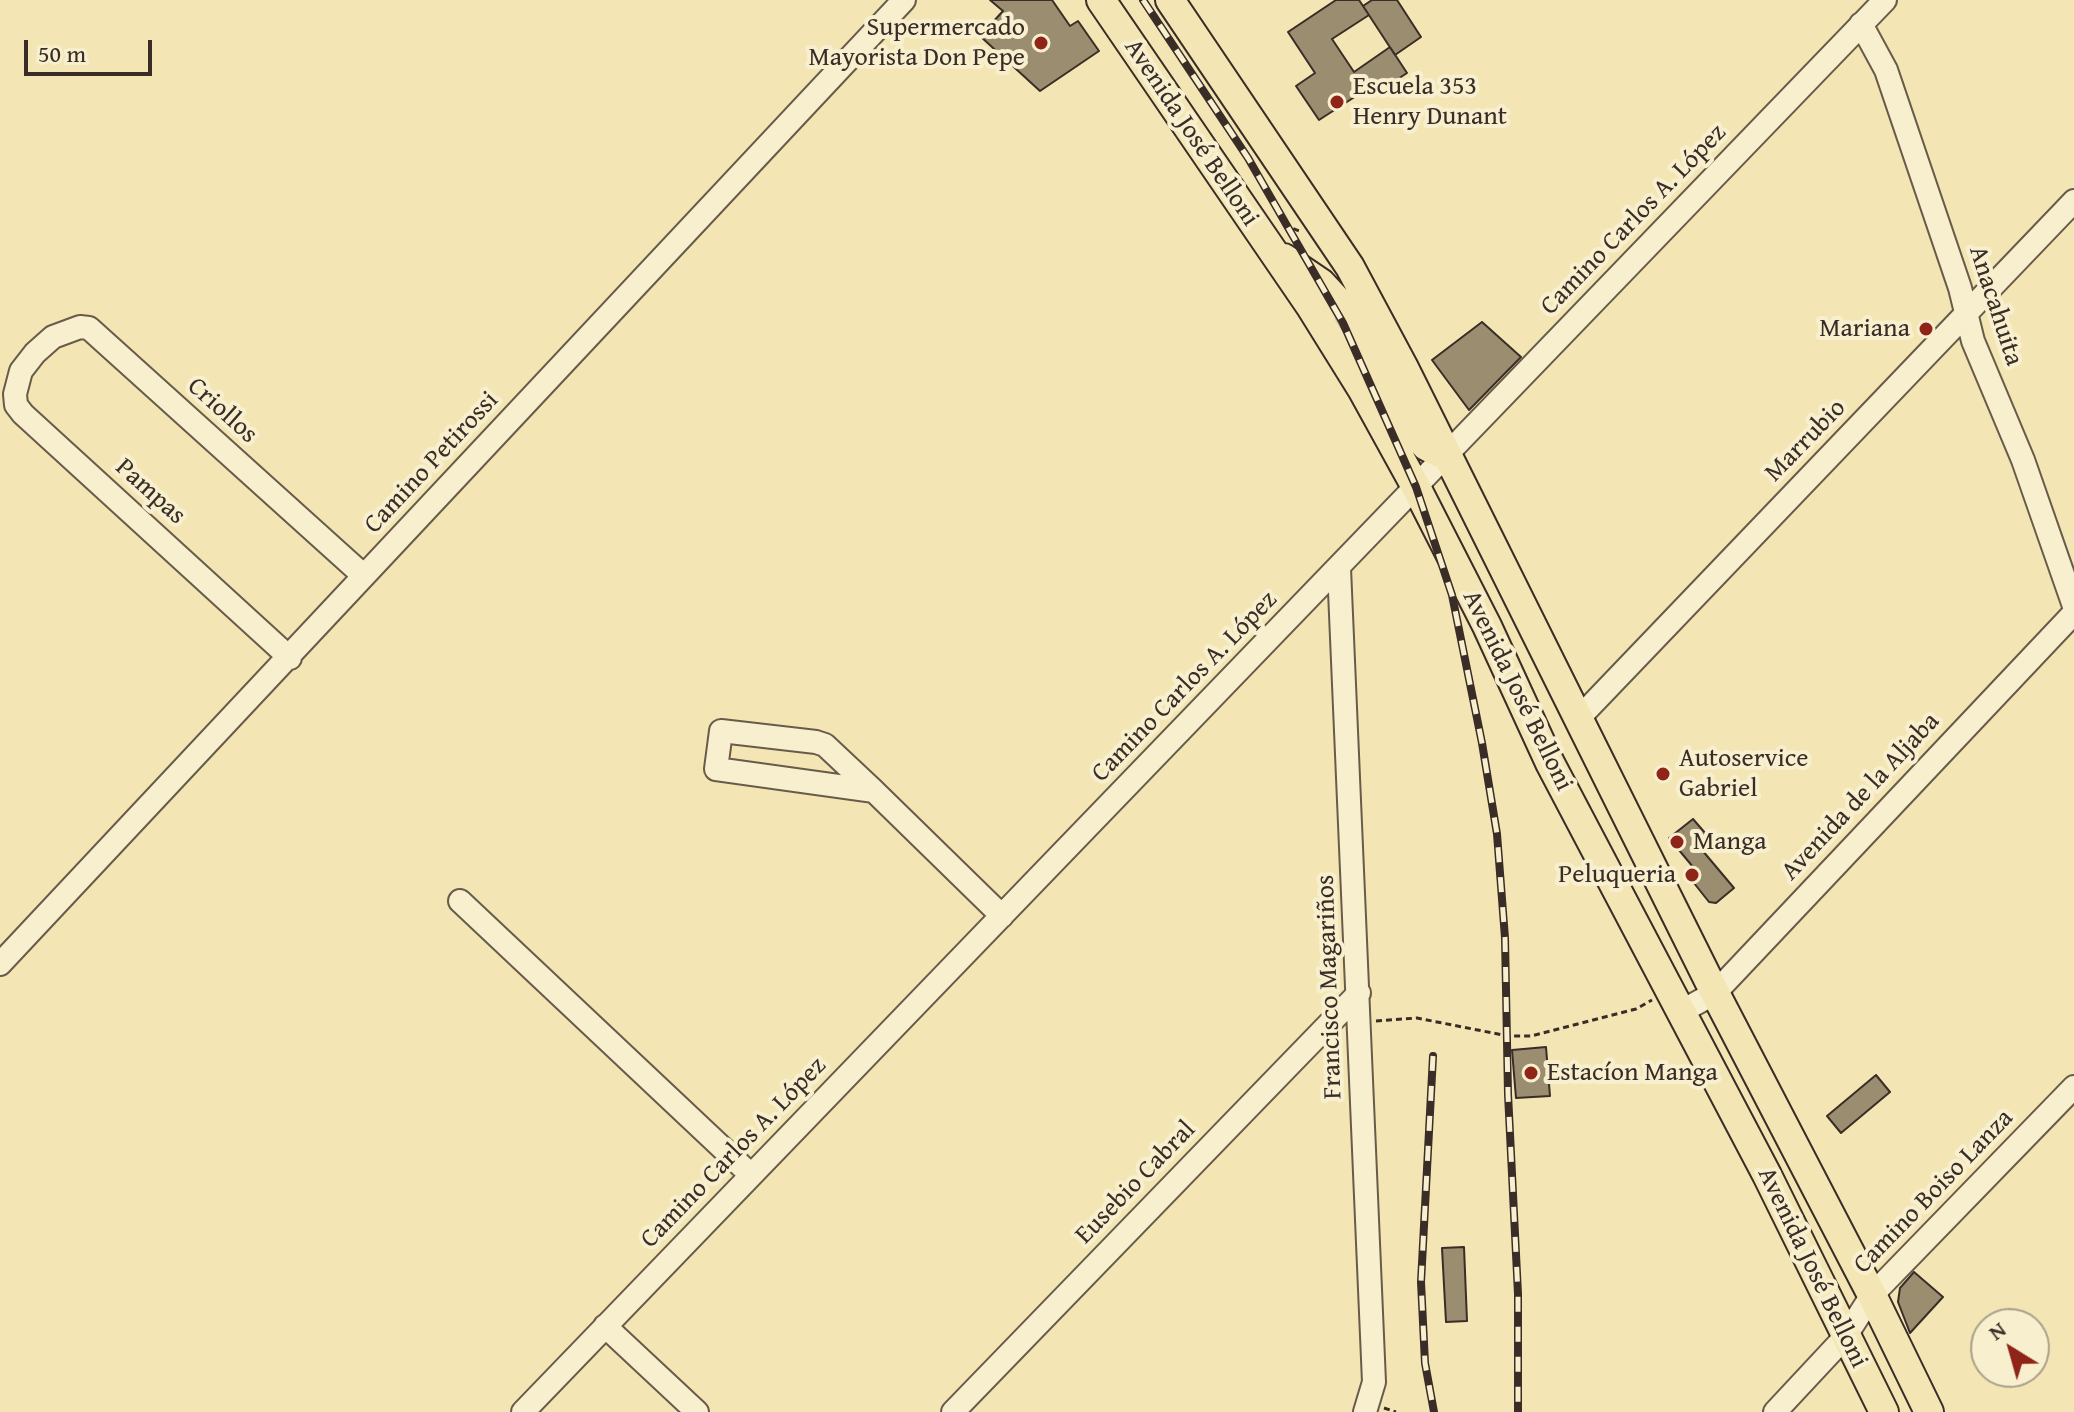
<!DOCTYPE html>
<meta charset="utf-8">
<style>
body{margin:0}
#map{position:relative;width:2074px;height:1412px;overflow:hidden;background:#f3e6b4;font-family:"Gentium Book Plus",serif}
canvas{display:block}
.north{position:absolute;left:1970px;top:1308px;width:80px;height:80px;box-sizing:border-box;background:#f7efce;border:2px solid #aba18b;border-radius:50%;rotate:323deg;font-size:22px;font-weight:700;line-height:32px;text-align:center;color:#3a2d27}
.north::after{content:'';display:block;margin:auto;width:28px;height:36px;background:#8f2418;clip-path:polygon(50% 0,100% 100%,50% 72%,0 100%)}
.scale{position:absolute;left:24px;top:40px;width:128px;height:36px;box-sizing:border-box;border:4px solid #3a2d27;border-top:0;padding-left:10px;font-size:24px;line-height:28px;white-space:nowrap;color:#3a2d27;-webkit-text-stroke:6px #f7efce;paint-order:stroke}
</style>
<div id="map">
<canvas width="2074" height="1412"></canvas>
<div class="north">N</div>
<div class="scale">50 m</div>
</div>
<script>
const context = document.querySelector('canvas').getContext('2d');
context.lineJoin = 'round';
function paint(path, color) { context.fillStyle = color; context.fill(path, 'evenodd'); }
const shape = rows => new Path2D(rows.map(r => 'M' + r).join(''));
function stroke(path, color, width, dash) { context.strokeStyle = color; context.lineWidth = width; context.lineCap = dash ? 'butt' : 'round'; context.setLineDash(dash || []); context.stroke(path); }
function write(font, color, halo, rows, align = 'center') {
  context.font = font + ' "Gentium Book Plus",serif'; context.lineWidth = 8; context.setLineDash([]); context.textBaseline = 'middle'; context.strokeStyle = halo; context.fillStyle = color; for (const [text, x, y, turn = 0] of rows) {
    context.save(); context.translate(x, y); context.rotate((+turn || 0) * Math.PI / 180); context.textAlign = isNaN(turn) ? turn : align; if (halo) context.strokeText(text, 0, 0); context.fillText(text, 0, 0); context.restore();
  }
}
const building = shape([
 [990,0,1052,0,1070,26,1078,21,1099,51,1040,91,980,36,1003,11,990,0],
 [1336,0,1359,0,1369,15,1332,39,1354,72,1390,47,1407,73,1375,94,1370,87,1319,120,1296,86,1315,73,1288,32,1336,0],
 [1372,0,1397,0,1421,37,1395,55,1363,6,1372,0],
 [1482,322,1521,357,1469,410,1432,360,1482,322],
 [1693,819,1712,841,1702,850,1734,888,1716,903,1709,902,1686,873,1693,867,1669,838,1693,819],
 [1546,1047,1550,1096,1516,1098,1512,1050,1546,1047],
 [1876,1075,1890,1092,1841,1133,1827,1116,1876,1075],
 [1464,1247,1467,1321,1446,1322,1442,1248,1464,1247],
 [1914,1272,1943,1297,1910,1333,1898,1302,1900,1288,1914,1272]
]);
paint(building, '#9a8d70');
stroke(building, '#3a2d27', 2);
const minor = shape([
 [1861,24,1886,70,1960,288,1973,341,2023,460,2074,606],
 [1339,568,1374,1382,1365,1412],
 [290,658,23,414,16,405,15,394,21,371,35,353,53,337,80,327,89,328,364,576],
 [1578,719,2074,201],
 [874,791,825,745,816,742,721,731,716,769,874,791,1002,916],
 [460,901,751,1175],
 [0,964,904,0],
 [1682,1011,1715,993,2074,613],
 [605,1326,697,1412],
 [523,1412,1885,0],
 [953,1412,1359,993],
 [1775,1412,1845,1337,1872,1295,2074,1087]
]);
const major = shape([
 [1101,0,1311,307,1362,389,1416,487,1487,626,1550,763,1767,1175,1884,1412],
 [1170,0,1350,267,1403,366,1715,993,1872,1295,1929,1412],
 [1284,258,1321,283,1346,310,1375,355,1411,429,1426,446,1439,453]
]);
stroke(minor, '#685b4a', 26);
stroke(major, '#3a2d27', 32);
stroke(shape([
 [1284,225,1299,231],
 [1376,1021,1417,1018,1508,1036,1531,1036,1636,1009,1652,1000],
 [1384,1408,1396,1412]
]), '#3a2d27', 3, [6, 4]);
stroke(minor, '#f7efce', 22);
stroke(major, '#f3e6b4', 28);
const rail = shape([
 [1143,0,1248,158,1343,323,1416,487,1452,595,1482,743,1497,834,1505,938,1508,1094,1518,1294,1518,1412],
 [1433,1056,1421,1282,1425,1363,1434,1412]
]);
stroke(rail, '#3a2d27', 8);
stroke(rail, '#f7efce', 5, [15]);
for (const [x, y, r, color] of [
 [1041,43,8,"#8f2418"],
 [1337,102,8,"#8f2418"],
 [1926,329,8,"#8f2418"],
 [1663,774,8,"#8f2418"],
 [1677,842,8,"#8f2418"],
 [1692,875,8,"#8f2418"],
 [1531,1073,8,"#8f2418"]
]) { const dot = new Path2D(); dot.arc(x, y, r, 0, 2 * Math.PI); context.fillStyle = color; context.fill(dot); stroke(dot, '#f7efce', 3); }
write('26px', '#3a2d27', '#f7efce', [
 ["Supermercado",1025,28,"right"],
 ["Mayorista Don Pepe",1025,58,"right"],
 ["Escuela 353",1353,87],
 ["Henry Dunant",1353,117],
 ["Mariana",1910,329,"right"],
 ["Autoservice",1679,759],
 ["Gabriel",1679,789],
 ["Manga",1693,842],
 ["Peluqueria",1676,875,"right"],
 ["Estacíon Manga",1547,1073]
], 'left');
write('26px', '#3a2d27', '#f7efce', [
 ["Avenida José Belloni",1191,133,56],
 ["Camino Carlos A. López",1634,220,-46],
 ["Anacahuita",1995,306,72],
 ["Criollos",222,411,42],
 ["Marrubio",1806,441,-46],
 ["Camino Petirossi",432,463,-47],
 ["Pampas",150,492,42],
 ["Camino Carlos A. López",1185,687,-46],
 ["Avenida José Belloni",1517,691,64],
 ["Avenida de la Aljaba",1861,797,-47],
 ["Francisco Magariños",1330,987,-92],
 ["Camino Carlos A. López",734,1153,-46],
 ["Eusebio Cabral",1136,1183,-46],
 ["Camino Boiso Lanza",1934,1192,-46],
 ["Avenida José Belloni",1812,1268,64]
]);
</script>
